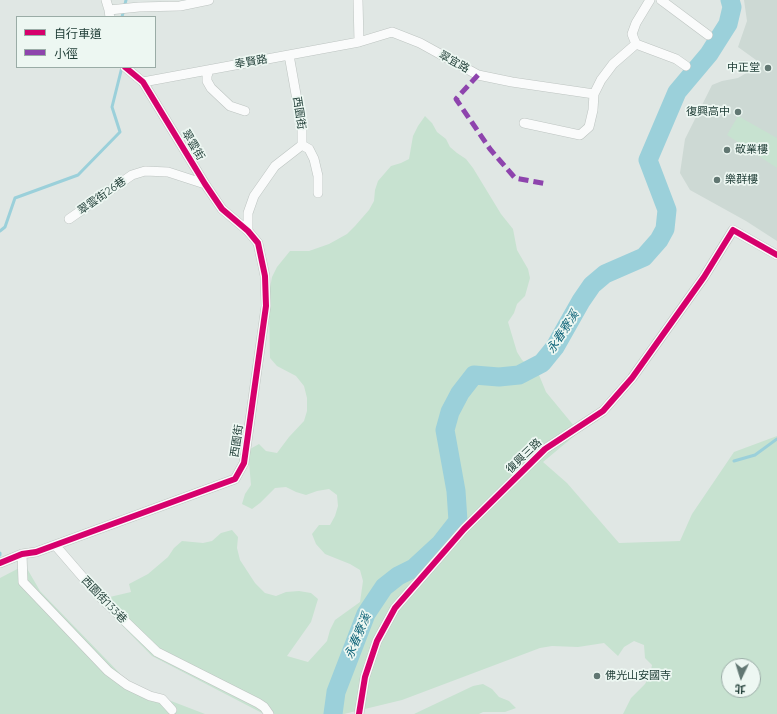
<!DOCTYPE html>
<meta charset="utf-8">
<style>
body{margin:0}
#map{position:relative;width:777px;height:714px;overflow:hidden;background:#e0e7e4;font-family:Quicksand,"Noto Sans TC",sans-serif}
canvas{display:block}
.legend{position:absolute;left:16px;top:16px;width:140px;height:52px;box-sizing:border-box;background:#edf7f2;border:1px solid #9aaca6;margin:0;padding:5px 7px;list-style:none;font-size:12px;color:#1d3b34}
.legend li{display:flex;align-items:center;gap:8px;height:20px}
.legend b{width:20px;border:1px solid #9aaca6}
.north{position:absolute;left:721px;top:658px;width:40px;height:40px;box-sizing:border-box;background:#edf7f2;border:1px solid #9aaca6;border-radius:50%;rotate:184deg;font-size:11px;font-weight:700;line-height:16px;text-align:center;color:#1d3b34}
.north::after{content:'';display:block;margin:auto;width:14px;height:18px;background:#617772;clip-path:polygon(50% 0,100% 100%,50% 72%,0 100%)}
</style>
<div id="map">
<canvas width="777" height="714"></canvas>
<ul class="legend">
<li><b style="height:5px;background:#d6006c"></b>自行車道</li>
<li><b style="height:5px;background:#8e44ad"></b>小徑</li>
</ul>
<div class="north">北</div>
</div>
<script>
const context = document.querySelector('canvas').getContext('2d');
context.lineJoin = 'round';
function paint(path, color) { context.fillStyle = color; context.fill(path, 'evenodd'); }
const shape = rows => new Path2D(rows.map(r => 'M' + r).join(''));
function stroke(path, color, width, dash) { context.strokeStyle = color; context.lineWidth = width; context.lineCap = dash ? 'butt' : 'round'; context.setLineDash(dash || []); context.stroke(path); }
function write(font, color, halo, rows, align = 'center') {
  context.font = font + ' Quicksand,"Noto Sans TC",sans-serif'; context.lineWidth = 3.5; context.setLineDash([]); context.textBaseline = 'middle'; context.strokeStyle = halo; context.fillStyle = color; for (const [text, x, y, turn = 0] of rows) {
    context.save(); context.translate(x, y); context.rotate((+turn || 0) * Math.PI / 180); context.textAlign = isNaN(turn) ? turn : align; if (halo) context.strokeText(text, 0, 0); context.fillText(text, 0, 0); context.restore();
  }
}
paint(shape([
 [744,0,777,0,777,241,746,221,690,190,680,173,685,139,712,85,722,81,738,78,748,72,756,60,738,47,747,21]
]), '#cdd9d4');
paint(shape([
 [425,116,432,123,437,132,446,139,450,147,457,153,466,159,473,168,501,214,513,229,517,250,528,269,530,278,525,296,517,304,514,313,508,322,517,352,522,360,539,375,546,392,579,432,543,462,567,483,619,543,680,541,692,514,734,452,777,436,777,714,623,714,631,698,645,684,650,675,652,665,645,658,644,645,634,641,624,647,618,656,604,643,578,647,552,646,540,648,402,700,344,714,266,714,262,713,152,656,97,600,131,592,129,584,148,574,168,557,174,548,182,541,203,543,212,541,221,533,232,530,238,537,237,548,240,560,255,583,265,593,276,596,286,592,299,591,311,593,318,599,311,622,287,656,308,662,327,641,330,630,335,620,360,602,363,581,360,570,350,564,325,554,316,544,312,534,319,525,330,525,335,516,338,506,337,495,329,489,317,491,306,495,296,492,286,487,275,488,260,503,252,509,242,504,245,494,251,485,249,462,250,449,259,444,266,451,277,453,289,437,304,421,307,411,307,398,304,386,296,376,277,366,270,358,269,309,270,288,272,277,277,267,290,251,309,251,329,244,347,234,355,226,369,210,374,201,375,190,378,181,391,166,401,163,409,159,413,136,418,126],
 [729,666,753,666,753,690,729,690],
 [738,116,777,138,777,168,727,135],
 [25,565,40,591,132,686,205,714,0,714,0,578],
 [483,684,492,689,499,697,509,701,516,708,505,712,483,712,479,714,414,714,473,686]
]), '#c7e2d0');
stroke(shape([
 [122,17,126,0],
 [0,231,5,227,15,198,78,175,120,132,112,107,122,67],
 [734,461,755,455,777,439],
 [0,553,0,555]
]), '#9bd0da', 3);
stroke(shape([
 [333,714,336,692,366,614,384,587,398,576,414,568,440,544,458,521,456,491,445,430,450,412,460,393,474,375,499,377,519,375,542,363,555,347,581,301,592,285,605,274,644,257,659,240,665,229,667,210,648,160,677,92,709,54,728,24,732,7,730,0]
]), '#9bd0da', 19);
const street = shape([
 [106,0,109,10,110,17],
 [358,0,359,42],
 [650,0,636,23,632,34,636,44,676,59,686,66],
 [661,0,708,35],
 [109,10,139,7,180,6,209,0],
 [209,70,207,76,207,81,211,88,230,106,245,111],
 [143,82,359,42,392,32,420,43,478,75,512,82,594,94],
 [524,123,580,135,589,127,593,110,594,94,601,80,613,64,636,44],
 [302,145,309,149,314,159,318,176,318,193],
 [69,219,132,175,145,171,168,172,205,184],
 [248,231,248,213,254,196,275,166,302,145,302,128,289,55],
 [55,545,99,596,157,652,258,703,264,707,269,714],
 [22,554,23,582,108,671,127,685,150,696,162,699,172,710],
 [0,563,22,554,36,552,235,479,244,463,266,306,265,276,258,243,248,231,222,209,205,184,143,82,125,67],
 [359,714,365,677,377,641,395,608,464,529,545,449,603,411,632,378,704,277,733,230,777,255]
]);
stroke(street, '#bdc4c1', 10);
stroke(street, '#fafbfb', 9);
stroke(shape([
 [478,75,456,99,490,149,515,178,547,184]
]), '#8e44ad', 5, [10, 5]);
stroke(shape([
 [0,563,22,554,36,552,235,479,244,463,266,306,265,276,258,243,248,231,222,209,205,184,143,82,125,67],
 [359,714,365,677,377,641,395,608,464,529,545,449,603,411,632,378,704,277,733,230,777,255]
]), '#d6006c', 6);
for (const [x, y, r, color] of [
 [768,68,4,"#617772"],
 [738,112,4,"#617772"],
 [727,150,4,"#617772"],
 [717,180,4,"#617772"],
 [597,676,4,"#617772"]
]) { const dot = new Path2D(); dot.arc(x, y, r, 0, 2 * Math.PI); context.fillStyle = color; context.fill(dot); stroke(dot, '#edf7f2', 1.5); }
write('11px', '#1d3b34', '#edf7f2', [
 ["奉賢路",251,62,-10],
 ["翠宜路",454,62,29],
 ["西園街",299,113,81],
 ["翠雲街",193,145,59],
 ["翠雲街26巷",102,196,-35],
 ["西園街",237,441,-81],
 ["復興三路",524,456,-44],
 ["西園街133巷",104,600,46]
]);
write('11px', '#1d3b34', '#edf7f2', [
 ["中正堂",760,68,"right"],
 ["復興高中",730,112,"right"],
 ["敬業樓",735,150],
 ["樂群樓",725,180],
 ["佛光山安國寺",605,676]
], 'left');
write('italic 12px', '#13677b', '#edf7f2', [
 ["永春寮溪",563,332,-57],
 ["永春寮溪",358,636,-67]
]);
</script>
